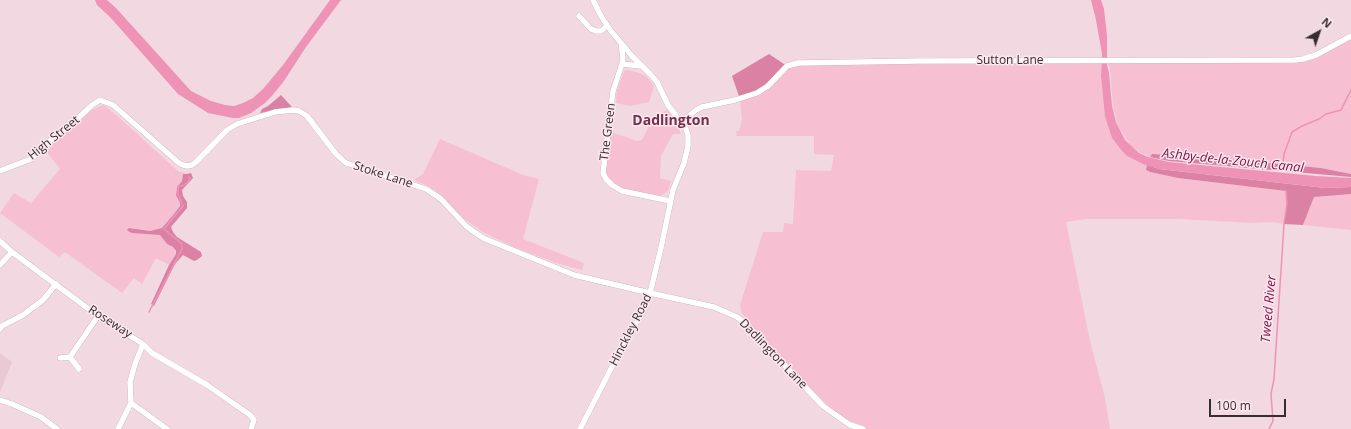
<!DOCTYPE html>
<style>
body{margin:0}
#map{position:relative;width:1351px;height:429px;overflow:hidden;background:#f2d8e1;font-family:"Open Sans",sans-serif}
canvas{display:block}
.north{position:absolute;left:1299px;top:12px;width:40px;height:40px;-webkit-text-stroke:3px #fce7ee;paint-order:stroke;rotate:40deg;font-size:11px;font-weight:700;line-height:16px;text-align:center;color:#362d30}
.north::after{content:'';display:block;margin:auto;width:14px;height:18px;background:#362d30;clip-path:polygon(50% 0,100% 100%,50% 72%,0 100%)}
.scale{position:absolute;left:1209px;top:399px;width:77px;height:18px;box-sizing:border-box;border:2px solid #362d30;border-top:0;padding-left:5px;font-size:12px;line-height:14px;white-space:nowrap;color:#362d30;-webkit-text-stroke:3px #fce7ee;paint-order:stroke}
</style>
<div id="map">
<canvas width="1351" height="429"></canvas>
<div class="north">N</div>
<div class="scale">100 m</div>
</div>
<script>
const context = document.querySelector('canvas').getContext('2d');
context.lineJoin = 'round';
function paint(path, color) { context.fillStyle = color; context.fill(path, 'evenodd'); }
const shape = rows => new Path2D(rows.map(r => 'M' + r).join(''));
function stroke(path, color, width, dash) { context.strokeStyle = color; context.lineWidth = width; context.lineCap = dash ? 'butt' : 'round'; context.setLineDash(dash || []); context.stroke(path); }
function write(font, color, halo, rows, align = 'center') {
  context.font = font + ' "Open Sans",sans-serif'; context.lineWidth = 3; context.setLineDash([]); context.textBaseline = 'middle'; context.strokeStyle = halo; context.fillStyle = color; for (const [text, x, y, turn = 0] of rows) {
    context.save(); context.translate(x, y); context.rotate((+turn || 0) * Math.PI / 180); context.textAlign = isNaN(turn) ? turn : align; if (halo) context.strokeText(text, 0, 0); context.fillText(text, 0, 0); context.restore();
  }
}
paint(shape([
 [0,353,12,362,0,392]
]), '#e9c9d3');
paint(shape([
 [1351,36,1351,174,1321,168,1217,158,1162,154,1151,155,1150,157,1139,152,1131,146,1121,131,1117,122,1113,106,1110,69,1107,61,1303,59],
 [1102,60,1101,76,1105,117,1112,138,1122,151,1127,156,1147,165,1146,170,1150,172,1178,178,1286,191,1287,203,1284,224,1272,222,1252,223,1179,219,1086,219,1066,222,1090,341,1105,398,1110,429,867,429,843,418,825,403,796,374,750,325,741,312,740,305,763,232,783,232,784,223,793,224,796,170,831,171,834,155,814,154,814,136,737,136,736,131,739,131,742,121,740,99,798,63],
 [628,70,636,72,646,76,654,86,649,102,630,106,616,103,617,91,624,71],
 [104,105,114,113,178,171,187,174,182,177,182,181,177,187,176,191,176,195,180,203,178,209,162,228,150,231,129,228,127,230,132,233,160,235,167,244,173,247,176,254,169,265,156,258,142,284,134,278,122,293,65,252,59,257,0,213,14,193,31,203,60,169,46,151,65,133,74,126,92,110,100,106],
 [668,110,672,116,681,134,673,134,661,156,660,178,671,181,668,191,660,196,622,189,613,184,604,172,610,132,638,141,642,140,650,124,658,122,662,112],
 [440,139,523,175,539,179,523,239,584,263,582,270,556,263,514,247,483,232,463,218,440,194,428,186,414,180,423,174],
 [1351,194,1351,230,1303,225,1314,197]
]), '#f7bfd2');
paint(shape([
 [769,54,787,66,768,86,740,99,732,76],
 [281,95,292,107,260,113,262,109,268,106],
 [1152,154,1217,158,1321,168,1351,174,1351,177,1169,161,1150,157],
 [1147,165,1159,169,1325,188,1351,187,1351,194,1314,197,1303,225,1284,224,1287,203,1286,191,1178,178,1150,172,1146,170],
 [191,173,193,178,182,190,183,196,187,202,187,208,171,227,173,232,177,237,201,252,202,256,197,260,194,261,183,255,175,264,154,306,151,304,169,265,176,254,176,251,173,247,167,244,160,235,132,233,128,231,127,230,129,228,150,231,162,228,174,214,180,206,180,203,176,195,177,187,182,181,183,174,187,174]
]), '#db82a4');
paint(shape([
 [95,0,107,0,116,8,191,91,211,101,225,105,234,106,243,103,253,98,263,89,283,65,330,0,341,0,306,47,284,81,271,97,265,103,251,113,239,118,233,118,208,113,178,94,110,17,97,5],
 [1091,0,1101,0,1104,9,1107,36,1107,65,1109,73,1112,106,1116,122,1125,140,1139,153,1148,157,1169,162,1316,176,1351,178,1351,187,1325,188,1159,169,1143,164,1127,156,1122,151,1112,138,1105,117,1101,76,1102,54,1096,20]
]), '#ee93b5');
stroke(shape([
 [1283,164,1284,154,1292,132,1302,126,1319,119,1326,114,1341,110,1351,90],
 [149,312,182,249,182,244,164,229,183,206,178,194,178,186,182,186,188,182,190,179,189,177],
 [1269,429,1273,421,1271,394,1274,379,1284,224,1287,203,1286,191]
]), '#ee93b5', 1.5);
const minor = shape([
 [579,16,591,29,596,31,601,31,607,26],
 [621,43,623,58,622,64],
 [641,66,622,64,613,91,603,173,606,179,612,185,622,191,670,201],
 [682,122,696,110,702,107,735,100,757,93,768,86,787,66,798,63,919,61,1295,60,1303,59,1316,55,1351,36],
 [0,171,31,159,54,137,73,123,92,105,100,100,113,105,179,163,183,165,187,166,192,165,196,162,227,130,237,124,275,112,293,110,299,111,307,116,336,154,346,163,426,189,441,199,467,227,483,238,574,275,650,293,714,307,737,317,745,323,823,406,850,425,863,429],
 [0,241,12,252,98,316,143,344,152,353,207,385,250,415,254,420,251,429],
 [0,265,12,252],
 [0,329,2,326,23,315,43,300,56,284],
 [70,357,98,316],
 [60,358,70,357,79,369],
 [0,400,12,404,41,417,57,429],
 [131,403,167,429],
 [118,429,131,403,130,382,135,364,143,344],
 [580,429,617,357,643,311,650,293,661,248,673,190,684,163,688,146,688,135,686,129,668,105,657,82,652,76,632,56,611,31,601,16,593,0]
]);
stroke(minor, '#bca4ac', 6);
stroke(minor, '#fff', 5.5);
write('12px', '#362d30', '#fce7ee', [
 ["Sutton Lane",1010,61],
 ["The Green",608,132,-83],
 ["High Street",54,138,-39],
 ["Stoke Lane",383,175,18],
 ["Roseway",110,322,33],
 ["Hinckley Road",631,330,-63],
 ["Dadlington Lane",773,354,46]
]);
write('italic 13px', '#80164a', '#fce7ee', [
 ["Ashby-de-la-Zouch Canal",1233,161,6],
 ["Tweed River",1269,309,-85]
]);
write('bold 14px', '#73304c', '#fce7ee', [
 ["Dadlington",671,121]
]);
</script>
